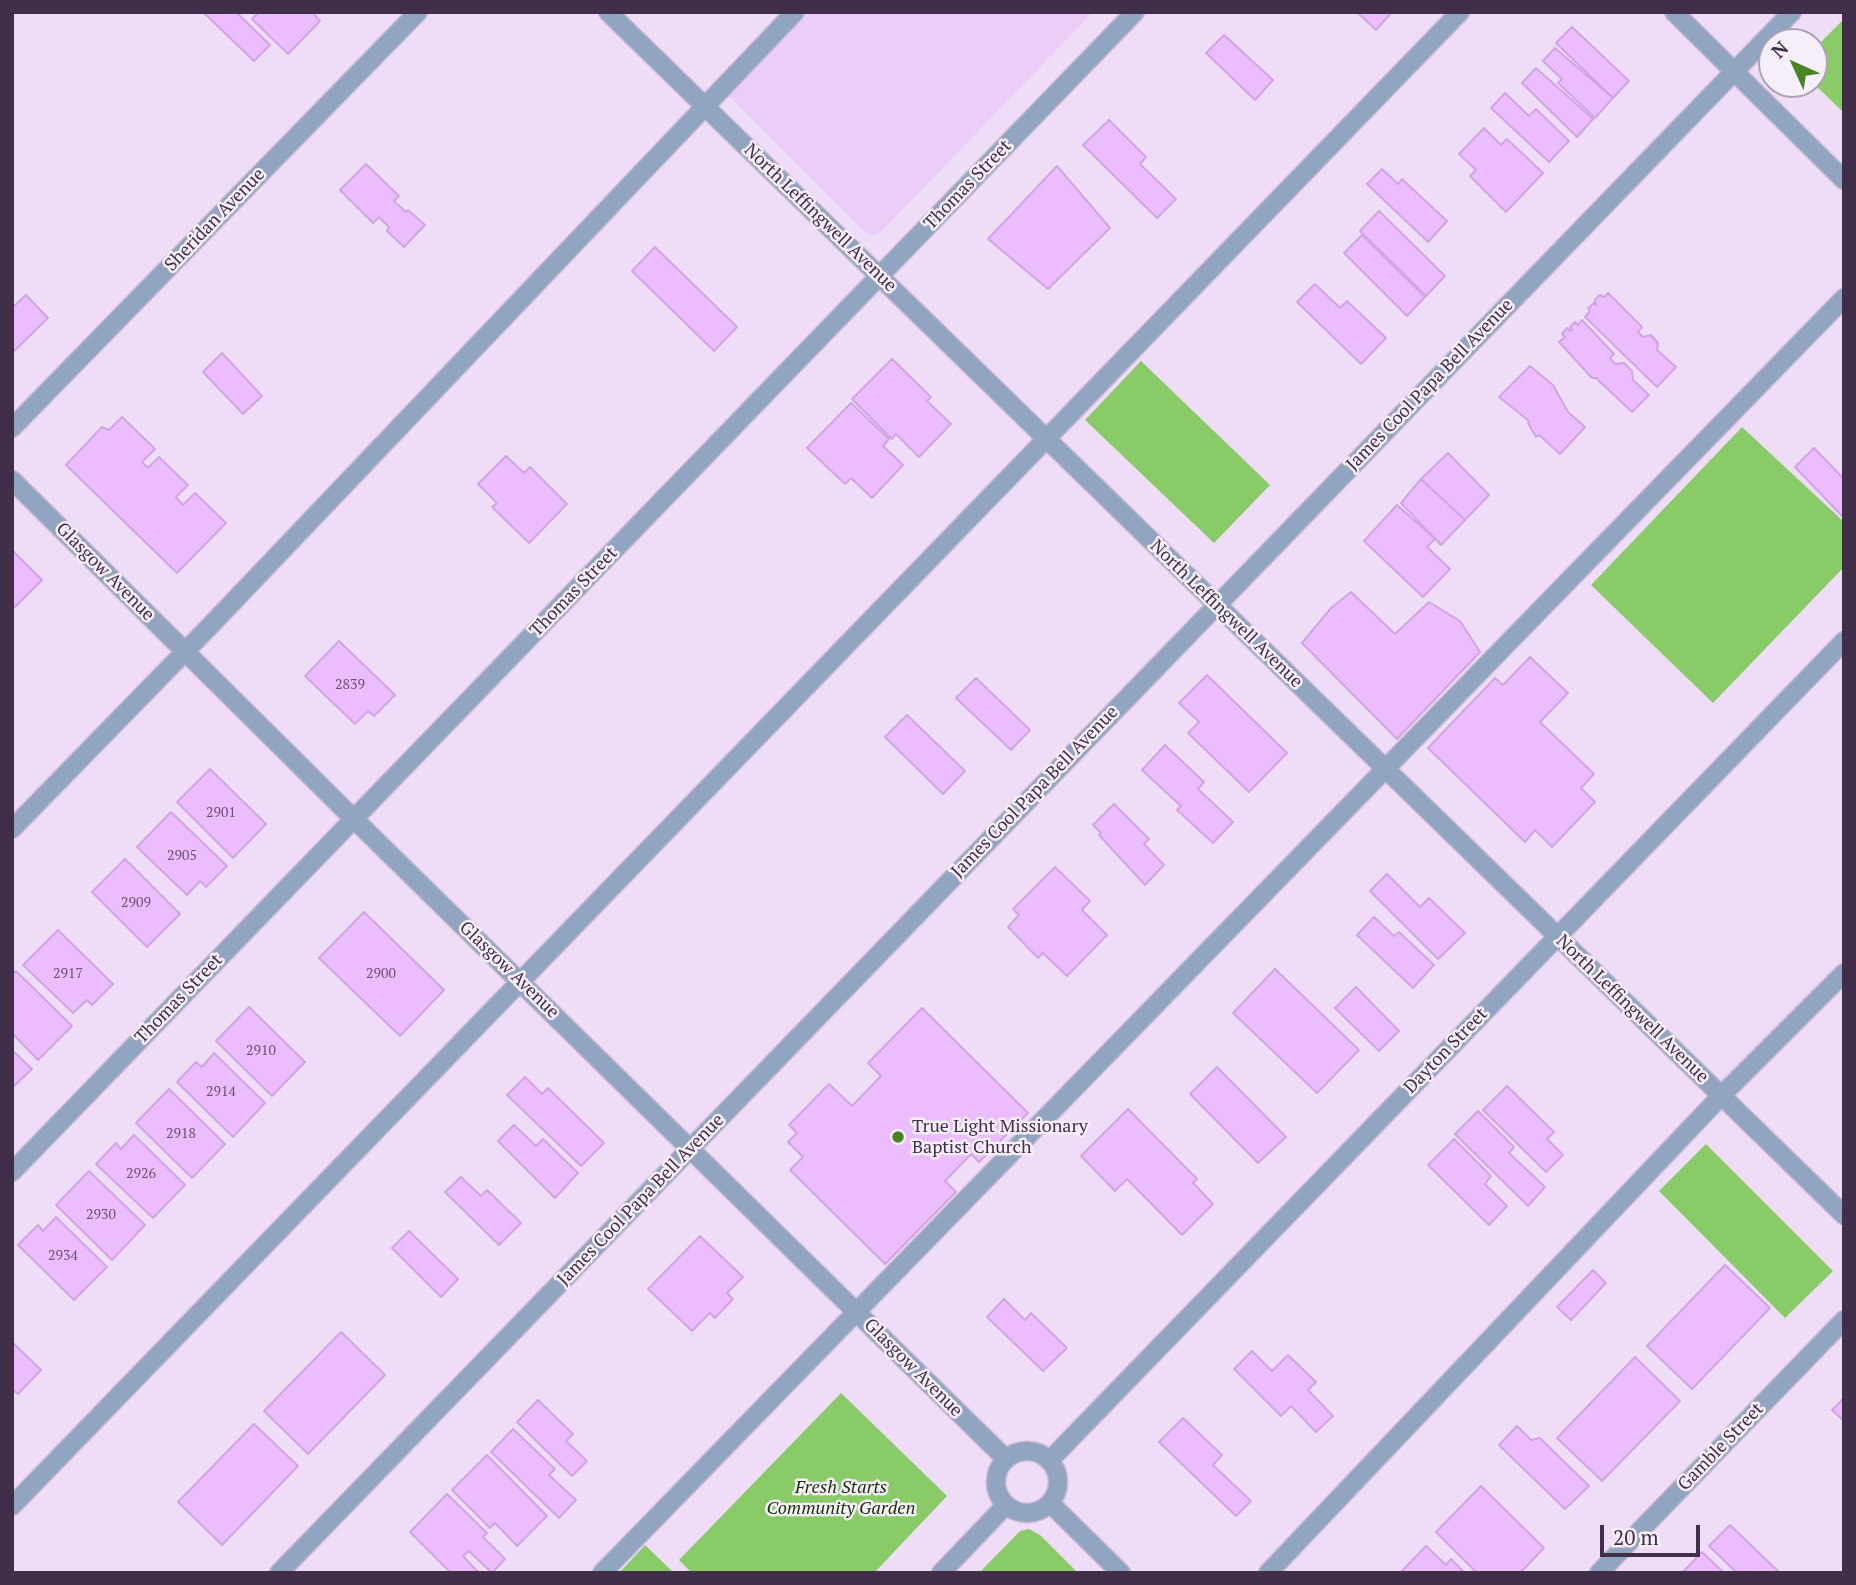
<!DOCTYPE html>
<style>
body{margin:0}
#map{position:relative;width:1856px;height:1585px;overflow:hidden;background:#efddf7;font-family:"PT Serif",serif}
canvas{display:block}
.frame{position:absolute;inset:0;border:14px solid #412e48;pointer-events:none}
.north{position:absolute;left:1758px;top:28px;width:70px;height:70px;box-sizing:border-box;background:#f7eefb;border:2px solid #aea1b3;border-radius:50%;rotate:315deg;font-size:19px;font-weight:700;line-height:28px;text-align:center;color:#412e48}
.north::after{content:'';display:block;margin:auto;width:24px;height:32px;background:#488422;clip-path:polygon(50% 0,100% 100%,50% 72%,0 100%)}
.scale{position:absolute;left:1600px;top:1525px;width:100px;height:32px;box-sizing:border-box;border:4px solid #412e48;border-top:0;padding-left:9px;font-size:21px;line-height:24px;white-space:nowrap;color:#412e48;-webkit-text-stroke:5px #f7eefb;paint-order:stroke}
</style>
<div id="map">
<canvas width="1856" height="1585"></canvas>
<div class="frame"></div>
<div class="north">N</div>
<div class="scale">20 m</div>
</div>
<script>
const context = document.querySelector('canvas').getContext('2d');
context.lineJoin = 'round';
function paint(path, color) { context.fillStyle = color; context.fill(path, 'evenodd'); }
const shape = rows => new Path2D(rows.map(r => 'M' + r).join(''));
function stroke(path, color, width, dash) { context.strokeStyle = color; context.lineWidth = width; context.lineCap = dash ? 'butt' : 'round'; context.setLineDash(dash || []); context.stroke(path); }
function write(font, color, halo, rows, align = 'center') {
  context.font = font + ' "PT Serif",serif'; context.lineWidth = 5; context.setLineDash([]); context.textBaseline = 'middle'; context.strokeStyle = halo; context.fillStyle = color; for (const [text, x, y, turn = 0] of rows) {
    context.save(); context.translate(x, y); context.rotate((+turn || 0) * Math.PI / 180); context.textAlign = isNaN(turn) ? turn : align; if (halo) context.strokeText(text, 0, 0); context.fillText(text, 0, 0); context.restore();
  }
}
paint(shape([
 [781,12,1093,12,882,231,874,236,865,232,715,82]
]), '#ebcdf7');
paint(shape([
 [1844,19,1844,113,1814,84,1814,49],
 [1141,361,1270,485,1214,543,1085,420],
 [1742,427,1844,522,1844,567,1713,703,1591,585],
 [1706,1144,1833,1271,1785,1318,1659,1191],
 [841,1393,947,1496,874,1573,692,1573,679,1560],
 [1029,1529,1040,1535,1078,1573,979,1573,1020,1531],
 [645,1545,674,1573,619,1573]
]), '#89cb67');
const building = shape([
 [203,12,236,12,270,45,254,61,203,12],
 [255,12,312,12,320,21,288,54,252,19,257,14,255,12],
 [1357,12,1392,12,1376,30,1357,12],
 [1572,27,1629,81,1613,98,1556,43,1572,27],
 [1224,35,1273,80,1255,100,1206,53,1224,35],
 [1555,48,1613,98,1595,118,1558,83,1562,79,1543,61,1555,48],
 [1536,68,1593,119,1577,137,1522,83,1536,68],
 [1505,93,1529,116,1536,109,1569,141,1549,162,1491,108,1505,93],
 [1109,120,1146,157,1140,164,1176,199,1157,218,1083,145,1109,120],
 [1484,128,1501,145,1507,139,1543,173,1506,212,1470,176,1476,170,1459,154,1484,128],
 [366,164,399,196,394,201,406,212,408,210,425,225,404,247,387,231,389,227,379,217,373,223,340,190,366,164],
 [1057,166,1110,228,1048,289,988,239,1057,166],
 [1382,169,1398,184,1402,179,1447,221,1428,242,1367,184,1382,169],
 [1379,211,1445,276,1426,296,1360,231,1379,211],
 [1362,235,1425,297,1407,316,1344,253,1362,235],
 [655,247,737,327,714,351,632,271,655,247],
 [1315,284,1340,308,1347,301,1386,338,1361,364,1297,302,1315,284],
 [1608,293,1642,327,1638,332,1643,337,1651,335,1658,343,1657,350,1676,367,1657,387,1585,317,1590,311,1588,308,1594,303,1596,305,1595,300,1600,295,1604,297,1608,293],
 [26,295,48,318,12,353,12,308,26,295],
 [1582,320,1614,354,1610,358,1615,364,1624,363,1632,371,1633,380,1649,395,1632,412,1596,378,1592,378,1559,342,1565,337,1562,334,1567,328,1570,331,1572,329,1570,327,1575,322,1578,325,1582,320],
 [222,353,262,396,243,414,203,372,222,353],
 [892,359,931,397,927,401,951,424,919,457,896,434,892,439,852,399,892,359],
 [1530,366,1553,385,1568,412,1585,427,1560,454,1539,435,1536,437,1528,423,1529,421,1499,397,1530,366],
 [851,403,889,439,883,446,903,465,872,498,851,478,845,484,807,448,851,403],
 [122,417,155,449,142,462,148,468,159,457,188,485,176,497,183,505,195,493,226,523,177,573,66,465,102,427,109,430,122,417],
 [1814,448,1844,479,1844,518,1795,467,1814,448],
 [1448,453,1489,495,1465,520,1421,479,1448,453],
 [506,456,524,473,530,467,567,504,529,543,492,507,497,503,478,484,506,456],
 [1421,479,1465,520,1441,545,1401,503,1421,479],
 [1397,505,1435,539,1427,547,1450,569,1423,597,1364,541,1397,505],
 [12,550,42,580,15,607,12,603,12,550],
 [1351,592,1395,634,1429,602,1460,621,1480,652,1397,739,1302,643,1331,608,1351,592],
 [339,641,395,695,374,716,368,711,355,724,305,676,339,641],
 [1530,657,1568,693,1540,722,1594,774,1581,788,1595,802,1552,847,1535,830,1525,842,1428,748,1495,678,1503,685,1530,657],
 [1207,675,1287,753,1249,792,1188,733,1199,722,1179,703,1207,675],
 [976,678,1030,730,1011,750,956,698,976,678],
 [907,715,965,771,943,794,885,737,907,715],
 [1165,745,1204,782,1198,789,1233,822,1213,843,1177,810,1181,806,1142,770,1165,745],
 [210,769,266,824,233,858,177,802,210,769],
 [1114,804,1149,839,1144,844,1164,865,1145,885,1099,835,1101,833,1093,825,1114,804],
 [171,812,227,866,206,887,200,881,187,895,137,847,171,812],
 [125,859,180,914,147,947,92,892,125,859],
 [1055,867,1090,901,1082,910,1107,935,1067,976,1043,953,1038,958,1008,927,1019,915,1013,909,1055,867],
 [1387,874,1420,907,1429,898,1465,933,1438,959,1370,891,1387,874],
 [364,912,444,990,400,1036,319,958,364,912],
 [1374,917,1394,936,1399,932,1434,965,1413,988,1357,935,1374,917],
 [58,930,113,984,92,1005,87,1000,73,1013,23,965,58,930],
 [1275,969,1359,1050,1317,1093,1233,1013,1275,969],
 [16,971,72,1026,38,1060,12,1033,12,975,16,971],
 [1356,987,1399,1031,1379,1051,1335,1008,1356,987],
 [249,1007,305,1062,272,1096,216,1041,249,1007],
 [922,1008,1028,1113,979,1162,971,1154,945,1181,956,1192,885,1264,790,1170,803,1157,788,1142,797,1133,789,1125,829,1084,852,1106,881,1076,868,1063,922,1008],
 [12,1050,32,1069,12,1088,12,1050],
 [214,1053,265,1103,233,1137,177,1082,196,1062,202,1067,214,1053],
 [1217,1067,1286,1137,1258,1163,1190,1094,1217,1067],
 [525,1077,542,1094,548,1088,604,1143,581,1166,507,1095,525,1077],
 [1507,1086,1554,1132,1547,1139,1563,1155,1546,1172,1483,1110,1507,1086],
 [169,1089,225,1144,192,1178,136,1123,169,1089],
 [1128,1109,1197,1179,1193,1183,1213,1204,1182,1235,1127,1179,1115,1191,1081,1156,1128,1109],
 [1478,1111,1514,1147,1509,1153,1545,1187,1528,1206,1455,1134,1478,1111],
 [514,1125,536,1146,543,1139,578,1173,555,1198,498,1141,514,1125],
 [134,1135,185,1185,153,1218,96,1164,116,1143,121,1149,134,1135],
 [1454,1139,1491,1176,1485,1184,1507,1206,1489,1225,1428,1165,1454,1139],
 [89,1171,145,1225,112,1260,56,1205,89,1171],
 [461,1177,481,1196,487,1190,521,1223,499,1245,445,1192,461,1177],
 [56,1217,107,1267,74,1300,18,1245,38,1225,43,1231,56,1217],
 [409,1231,458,1279,441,1297,392,1248,409,1231],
 [700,1236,743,1277,727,1293,733,1299,715,1318,710,1313,692,1331,648,1289,700,1236],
 [1725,1265,1770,1308,1692,1389,1647,1346,1725,1265],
 [1593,1270,1606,1283,1571,1320,1557,1307,1593,1270],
 [1004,1299,1025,1320,1031,1313,1067,1348,1043,1371,987,1317,1004,1299],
 [341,1332,385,1375,308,1454,264,1411,341,1332],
 [12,1342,41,1370,18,1394,12,1389,12,1342],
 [1252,1351,1272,1371,1288,1355,1316,1382,1308,1390,1333,1416,1316,1432,1291,1406,1281,1416,1234,1369,1252,1351],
 [1635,1357,1680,1401,1602,1481,1557,1438,1635,1357],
 [1844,1398,1844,1421,1832,1410,1844,1398],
 [538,1400,573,1434,566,1441,587,1461,572,1476,517,1422,538,1400],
 [1183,1418,1222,1455,1213,1465,1251,1501,1236,1516,1159,1442,1183,1418],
 [254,1424,298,1466,222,1545,178,1502,254,1424],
 [1517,1426,1531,1440,1540,1438,1589,1486,1565,1509,1499,1445,1517,1426],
 [513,1429,555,1469,549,1475,576,1500,559,1518,491,1452,513,1429],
 [487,1455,547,1516,517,1546,495,1523,490,1528,452,1490,487,1455],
 [1481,1486,1544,1548,1520,1573,1477,1573,1436,1532,1481,1486],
 [447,1494,487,1533,483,1537,505,1559,492,1573,469,1551,463,1556,479,1573,451,1573,410,1532,447,1494],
 [1730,1525,1779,1572,1737,1573,1709,1546,1730,1525],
 [1426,1546,1446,1565,1451,1559,1465,1573,1400,1573,1426,1546],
 [1702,1552,1724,1573,1682,1573,1702,1552]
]);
paint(building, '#ebbdfe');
stroke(building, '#d1a5e3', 2);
const minor = shape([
 [608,12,1844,1215],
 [1674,12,1844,180],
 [12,428,418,12],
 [12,480,354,819,1006,1459],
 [12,829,210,626,795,12],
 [12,1172,1135,12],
 '996 1482a31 31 0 1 1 62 0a31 31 0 1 1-62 0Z',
 [1049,1461,1844,641],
 [1050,1503,1121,1573],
 [12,1506,1460,12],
 [279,1573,1792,12],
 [602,1573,1844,298],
 [941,1573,1006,1505],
 [1268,1573,1721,1096,1844,973],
 [1599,1573,1844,1320]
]);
stroke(minor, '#ccbad4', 21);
stroke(minor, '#92a5c0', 18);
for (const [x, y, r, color] of [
 [898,1137,7,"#488422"]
]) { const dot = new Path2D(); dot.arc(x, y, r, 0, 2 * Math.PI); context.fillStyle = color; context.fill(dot); stroke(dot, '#f7eefb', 2.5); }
write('14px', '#6c5276', null, [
 ["2839",350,685],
 ["2901",221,813],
 ["2905",182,856],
 ["2909",136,903],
 ["2917",68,974],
 ["2900",381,974],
 ["2910",261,1051],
 ["2914",221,1092],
 ["2918",181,1134],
 ["2926",141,1174],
 ["2930",101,1215],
 ["2934",63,1256]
]);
write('18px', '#412e48', '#f7eefb', [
 ["Thomas Street",968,185,-46],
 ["North Leffingwell Avenue",820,218,44],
 ["Sheridan Avenue",215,220,-46],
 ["James Cool Papa Bell Avenue",1430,385,-46],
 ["Glasgow Avenue",105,572,45],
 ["Thomas Street",574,592,-46],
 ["North Leffingwell Avenue",1226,614,44],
 ["James Cool Papa Bell Avenue",1035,792,-46],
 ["Glasgow Avenue",509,970,44],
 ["Thomas Street",179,999,-46],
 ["North Leffingwell Avenue",1632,1009,44],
 ["Dayton Street",1446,1051,-46],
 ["James Cool Papa Bell Avenue",641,1200,-46],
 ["Glasgow Avenue",913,1368,45],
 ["Gamble Street",1721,1447,-46]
]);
write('18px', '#412e48', '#f7eefb', [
 ["True Light Missionary",912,1127],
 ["Baptist Church",912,1148]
], 'left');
write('italic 18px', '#163203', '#f7eefb', [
 ["Fresh Starts",841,1488],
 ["Community Garden",841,1509]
]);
</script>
